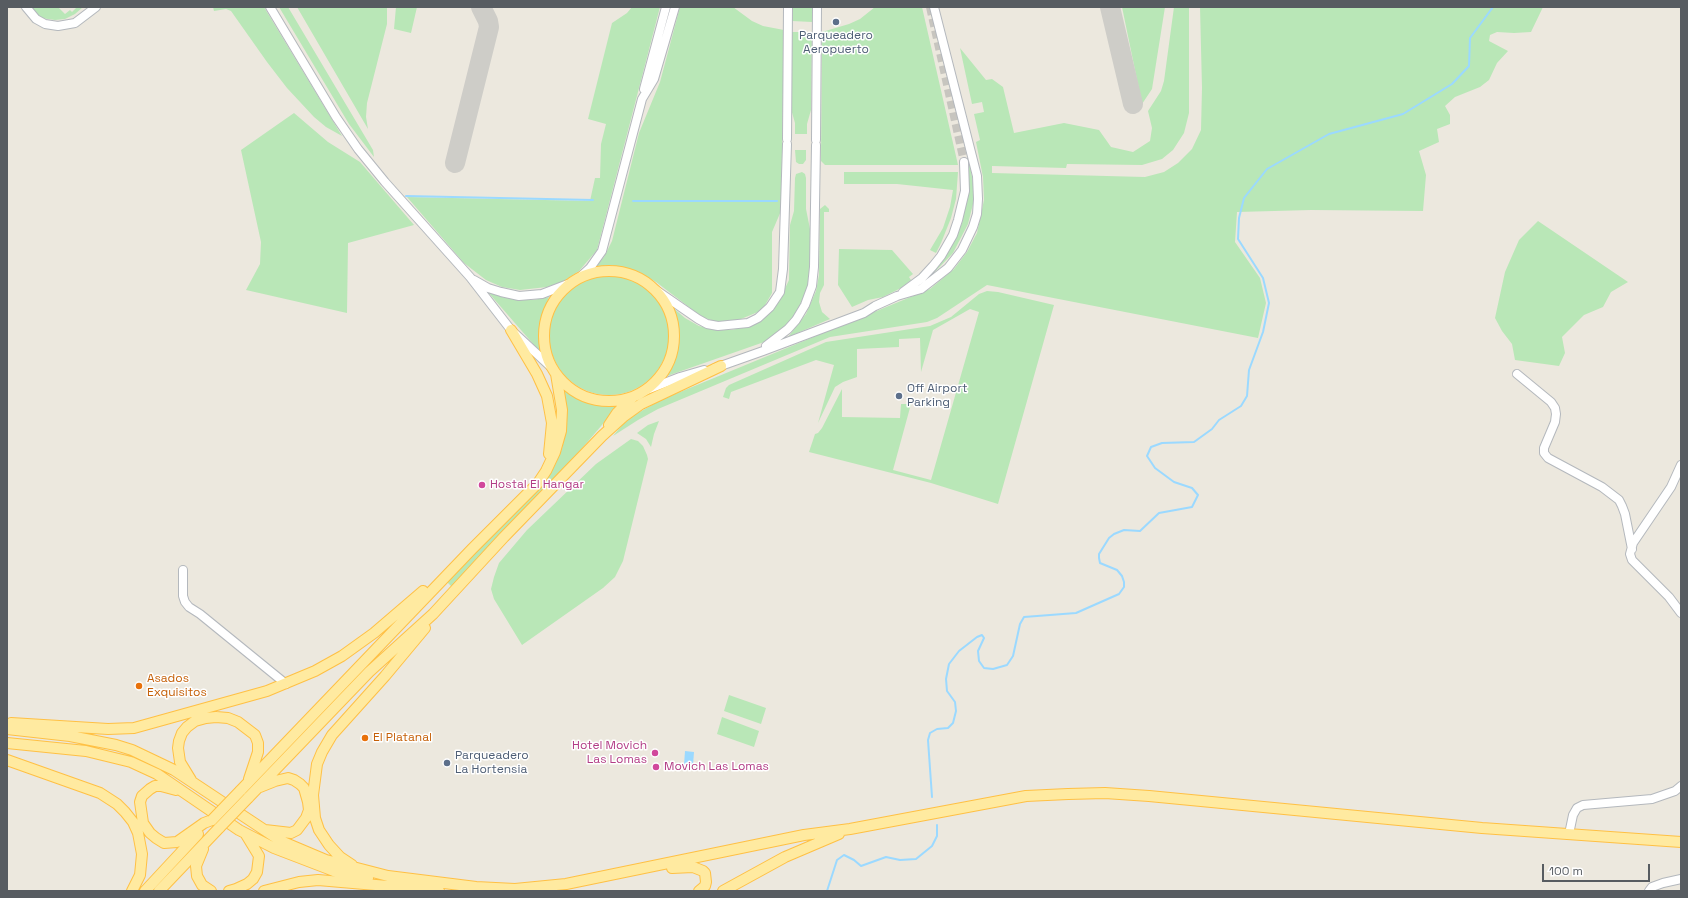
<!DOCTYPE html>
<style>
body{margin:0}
#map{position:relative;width:1688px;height:898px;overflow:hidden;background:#ece8de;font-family:"Space Grotesk",sans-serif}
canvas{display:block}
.frame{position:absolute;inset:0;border:8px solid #575c61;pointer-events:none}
.scale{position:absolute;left:1542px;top:864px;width:108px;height:18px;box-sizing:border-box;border:2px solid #575c61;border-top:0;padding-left:5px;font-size:12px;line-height:14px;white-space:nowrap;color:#575c61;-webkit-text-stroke:3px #fff;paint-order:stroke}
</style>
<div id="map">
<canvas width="1688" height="898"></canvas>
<div class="frame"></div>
<div class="scale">100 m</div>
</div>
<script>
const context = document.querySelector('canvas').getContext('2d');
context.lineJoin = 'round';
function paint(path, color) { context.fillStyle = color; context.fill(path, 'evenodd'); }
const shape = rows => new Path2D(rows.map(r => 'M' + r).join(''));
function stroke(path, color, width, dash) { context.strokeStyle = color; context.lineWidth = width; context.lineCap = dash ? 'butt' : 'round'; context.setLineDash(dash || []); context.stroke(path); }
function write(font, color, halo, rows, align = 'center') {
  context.font = font + ' "Space Grotesk",sans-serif'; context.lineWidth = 3; context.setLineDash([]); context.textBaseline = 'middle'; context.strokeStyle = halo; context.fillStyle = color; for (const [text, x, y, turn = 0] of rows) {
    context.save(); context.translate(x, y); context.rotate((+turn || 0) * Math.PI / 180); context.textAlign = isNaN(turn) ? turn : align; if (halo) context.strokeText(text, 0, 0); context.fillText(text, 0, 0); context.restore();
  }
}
paint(shape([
 [29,7,58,7,65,14,70,10,72,12,77,7,83,7,75,14,65,19,55,20,41,18],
 [213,7,264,7,342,136,326,127,314,117,287,88,267,62,231,11,226,9,214,11],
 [279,7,288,7,373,150,374,157,349,124],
 [297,7,387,7,387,24,367,103,366,117,368,129],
 [396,7,417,7,411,33,394,29],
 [632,7,660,7,597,250,579,271,564,281,547,287,520,290,502,287,486,280,464,263,407,197,590,201,595,178,600,178,601,144,606,124,588,119,612,23,627,13],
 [680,7,733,7,752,21,763,26,784,30,781,211,772,232,772,293,764,307,758,312,736,321,714,321,702,317,656,282,639,272,611,265,596,267,604,257,612,241,639,133,660,82],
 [793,7,812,7,812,22,792,21],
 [875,7,922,7,958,165,825,165,821,161,822,32,849,24,860,19],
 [1122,7,1165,7,1152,89,1142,104],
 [1174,7,1189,7,1189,113,1184,133,1173,150,1162,159,1142,165,1067,164,1066,168,992,166,992,173,1145,177,1164,172,1178,163,1192,149,1201,130,1202,88,1200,7,1543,7,1531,32,1514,33,1497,32,1490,35,1489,41,1508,51,1497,63,1489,80,1480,87,1455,97,1445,106,1450,115,1450,124,1437,129,1439,142,1419,151,1426,175,1423,211,1311,210,1237,212,1235,242,1260,278,1266,303,1258,338,987,285,937,318,927,322,830,337,658,409,638,420,613,436,623,424,636,414,663,399,930,289,954,269,967,252,977,233,984,200,983,177,976,142,980,140,974,114,984,112,982,102,972,104,960,48,986,80,992,79,1003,87,1014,133,1064,123,1099,130,1111,147,1133,152,1150,141,1152,128,1148,111,1161,91,1164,81],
 [792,32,812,32,811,110,807,124,807,134,795,134,795,123,791,109],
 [294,113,328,142,360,162,414,225,348,243,347,313,246,290,260,264,261,242,241,150],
 [795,150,806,150,806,160,803,164,799,164,796,162],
 [965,158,969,159,973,183,973,204,968,224,953,253,930,277,944,259,954,242,962,223,966,203,968,174],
 [802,172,805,174,806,178,806,209,810,229,811,272,807,291,800,308,789,324,767,341,667,376,674,364,679,343,677,321,672,307,685,318,699,326,715,330,731,330,747,327,762,320,778,303,789,280,790,225,794,211,795,178,796,174],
 [844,172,958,172,956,199,951,218,941,243,936,253,930,250,943,228,950,207,953,190,897,184,844,184],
 [825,205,829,209,829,212,824,212,824,285,820,293,819,302,822,312,830,319,788,337,806,314,816,291,819,275,820,209],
 [1538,221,1628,282,1611,292,1603,307,1584,315,1562,337,1565,353,1559,366,1515,360,1512,344,1502,331,1495,318,1505,272,1519,240],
 [839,249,892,250,913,274,909,277,911,280,901,288,883,297,868,300,852,307,838,285],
 '549 335a60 60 0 1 1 120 0a60 60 0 1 1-120 0Z',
 [487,291,502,297,517,300,533,300,549,297,540,323,539,338,541,353],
 [987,291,998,292,1054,305,998,504,931,483,809,452,815,434,818,433,822,428,842,389,842,417,900,418,901,404,911,404,893,470,931,480,979,312,970,309,933,330,921,372,920,338,899,339,899,347,857,349,857,377,843,382,835,387,818,423,834,365,816,360,731,392,729,399,723,397,726,388,729,385,826,342,930,326,951,317,979,294],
 [561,385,574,396,589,403,604,405,619,405,549,487,516,517,483,552,453,588,447,582,545,482,554,467,562,449,566,429],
 [659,421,654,434,651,447,646,439,637,433,648,425],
 [631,439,638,441,643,446,647,455,648,459,623,561,615,577,603,588,522,645,494,599,491,589,494,577,499,563,527,530,596,464],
 [729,695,766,708,761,724,724,711],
 [722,717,759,731,754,747,717,734]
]), '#b9e7b7');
paint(shape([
 [685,751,694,752,693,765,684,765]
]), '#9bd9ff');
stroke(shape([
 [406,196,593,200],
 [633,201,777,201],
 [932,797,928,740,930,733,937,729,948,728,953,723,956,711,955,702,947,691,946,679,949,664,959,651,977,637,982,635,984,638,978,651,979,661,984,668,993,669,1007,665,1013,656,1020,624,1024,617,1076,613,1119,594,1124,587,1124,582,1122,576,1117,570,1100,563,1099,558,1099,554,1109,538,1114,534,1124,530,1140,531,1159,513,1192,507,1198,495,1192,488,1174,482,1155,468,1147,456,1151,447,1162,443,1194,442,1212,429,1219,420,1241,406,1247,396,1249,370,1263,332,1269,303,1263,278,1238,239,1239,218,1244,198,1267,169,1329,134,1403,114,1452,84,1469,66,1470,38,1493,7],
 [827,891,837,860,844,855,854,860,861,866,886,857,900,860,916,859,932,846,937,836,937,825]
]), '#9bd9ff', 2);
stroke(shape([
 [1110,7,1133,104],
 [455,163,489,27,488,21,481,7]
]), '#cecdc8', 20);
stroke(shape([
 [930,7,964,162]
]), '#c7c5bf', 8, [8, 4]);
const minor = shape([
 [26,7,36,19,45,24,58,26,75,23,96,7],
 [270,7,336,117,358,149,385,182,470,277,511,330,551,367],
 [644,89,666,7],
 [787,139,788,7],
 [816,140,817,7],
 [580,277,590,268,602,251,642,99,654,79,675,7],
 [474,280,488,288,501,292,519,296,542,294,568,284],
 [656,290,698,319,707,324,718,326,748,323,758,318,770,307,780,292,783,269,787,144],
 [903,292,922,278,933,266,941,256,953,235,958,220,965,191,964,162],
 [766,346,788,329,796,320,805,305,812,286,814,267,816,145],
 [715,368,763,351,864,313,875,306,897,296,921,289,948,268,962,250,973,227,977,214,978,199,977,176,934,7],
 [1517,374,1551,402,1555,408,1556,414,1555,422,1544,448,1544,453,1548,458,1602,487,1619,500,1622,506,1625,514,1632,549],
 [644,391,680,377,704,370],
 [1681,465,1671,487,1633,543,1630,554,1632,560,1669,597,1681,613],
 [183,570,183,596,185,602,189,607,200,614,286,684],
 [1569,834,1573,815,1577,808,1583,805,1652,799,1675,791,1681,786],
 [1649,891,1652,887,1663,883,1681,879]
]);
const major = shape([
 '544 336a65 65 0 1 1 130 0a65 65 0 1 1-130 0Z',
 [511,330,537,374,547,396,552,423,549,454],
 [609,425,617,413,632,398],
 [11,723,108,729,134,728,267,691,315,671,342,656,374,633,423,591],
 [7,729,70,736,116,745,132,750,174,770,281,841,326,860,388,876,476,887,515,889,566,884,804,835,850,829,1026,796,1068,794,1105,793,1149,796,1482,828,1681,842],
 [7,743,86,751,131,762,157,774,239,830,274,848,334,871,368,878],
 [7,760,100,793,117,804,125,812,133,822,138,833,142,854,140,875,132,891],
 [191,780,180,762,178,748,179,741,182,733,187,727,195,721,206,718,216,717,228,718,238,722,255,735,258,743,258,752,249,779],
 [260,787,275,781,288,778,294,780,300,784,304,788,308,802,309,810,306,818,297,830,291,833,265,830],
 [176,790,161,786,155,786,150,789,142,796,140,802,143,823,150,833,156,838,164,843,177,842,204,823,212,820],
 [240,791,472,549,538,483,546,471,555,452,561,431,562,410,556,374],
 [248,798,369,672,433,614,504,537,602,436,623,417,641,404,721,366],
 [203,849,196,866,197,876,202,885,211,891],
 [352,865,340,857,329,845,319,830,315,818,313,795,317,764,322,752,332,735,385,676,425,628],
 [672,868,693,867,703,871,705,873,706,882,705,886,699,891],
 [393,883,439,891],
 [145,891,198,834],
 [159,891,220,827],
 [229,891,236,889,247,884,253,879,257,872,259,856,245,833],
 [264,891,299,882,318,880,399,887],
 [723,891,785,857,839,834]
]);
stroke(minor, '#b4b8bd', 10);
stroke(major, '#ffc044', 12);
stroke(minor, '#fff', 8);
stroke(major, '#ffeaa0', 10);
const majorBridge = shape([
 [212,820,240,791],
 [220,827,248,798]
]);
stroke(majorBridge, '#ffc044', 12, []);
stroke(majorBridge, '#ffeaa0', 10);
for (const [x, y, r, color] of [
 [836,22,4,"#5c6f8a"],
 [899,396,4,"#5c6f8a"],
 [482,485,4,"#d1479c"],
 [139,686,4,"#e8710a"],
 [365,738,4,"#e8710a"],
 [655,753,4,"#d1479c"],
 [447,763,4,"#5c6f8a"],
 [656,767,4,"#d1479c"]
]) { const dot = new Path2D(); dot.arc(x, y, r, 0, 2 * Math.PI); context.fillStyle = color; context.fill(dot); stroke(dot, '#fff', 1.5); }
write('12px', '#4e5e75', '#fff', [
 ["Parqueadero",836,36,"center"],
 ["Aeropuerto",836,50,"center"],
 ["Off Airport",907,389],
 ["Parking",907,403],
 ["Parqueadero",455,756],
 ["La Hortensia",455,770]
], 'left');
write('12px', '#b23c85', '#fff', [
 ["Hostal El Hangar",490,485],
 ["Hotel Movich",647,746,"right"],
 ["Las Lomas",647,760,"right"],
 ["Movich Las Lomas",664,767]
], 'left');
write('12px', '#c56008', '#fff', [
 ["Asados",147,679],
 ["Exquisitos",147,693],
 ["El Platanal",373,738]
], 'left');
</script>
